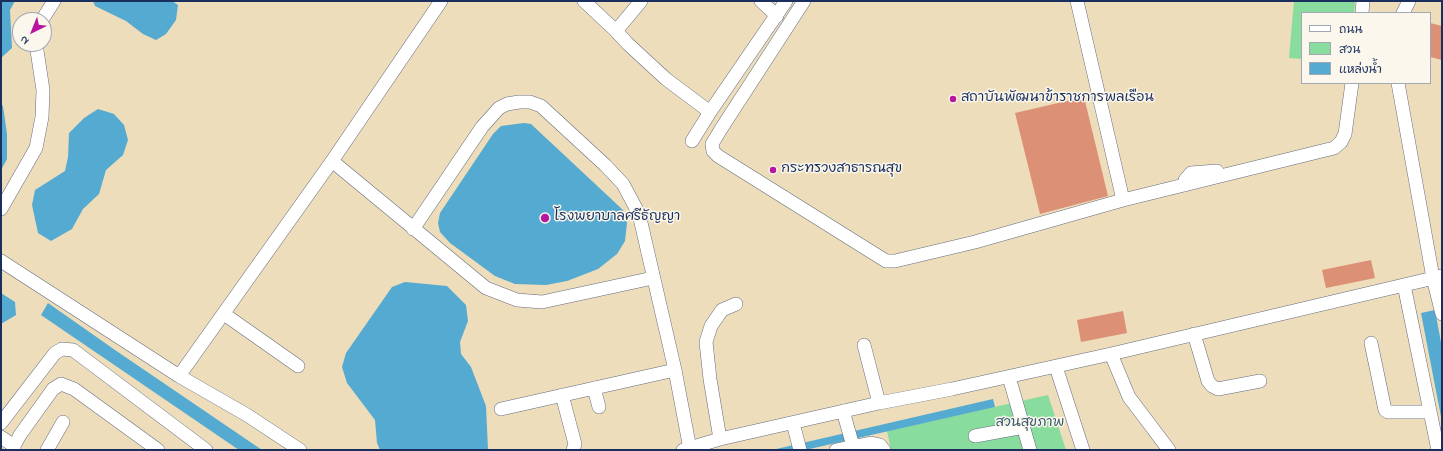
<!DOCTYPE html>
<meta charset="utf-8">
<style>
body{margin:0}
#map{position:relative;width:1443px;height:451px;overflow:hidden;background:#edddba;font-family:"Indie Flower","Playpen Sans Thai",sans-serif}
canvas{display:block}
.frame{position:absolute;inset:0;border:2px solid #1b2f5e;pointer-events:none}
.legend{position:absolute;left:1301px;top:12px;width:130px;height:72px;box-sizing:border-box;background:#fbf7ec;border:1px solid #a1a7b3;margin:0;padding:5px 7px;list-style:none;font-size:12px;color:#1b2f5e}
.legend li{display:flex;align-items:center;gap:8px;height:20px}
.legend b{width:20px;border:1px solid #a1a7b3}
.north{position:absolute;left:12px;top:12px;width:40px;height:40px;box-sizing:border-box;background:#fbf7ec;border:1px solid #a1a7b3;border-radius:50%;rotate:223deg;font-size:11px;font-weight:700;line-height:16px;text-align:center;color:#1b2f5e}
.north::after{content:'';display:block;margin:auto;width:14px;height:18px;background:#b5179e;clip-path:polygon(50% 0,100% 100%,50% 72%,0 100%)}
</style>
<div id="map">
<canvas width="1443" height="451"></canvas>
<div class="frame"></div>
<ul class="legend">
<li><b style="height:5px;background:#fff"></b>ถนน</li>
<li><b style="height:11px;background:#87dc9e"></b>สวน</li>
<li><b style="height:11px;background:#54aad0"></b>แหล่งน้ำ</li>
</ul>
<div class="north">N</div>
</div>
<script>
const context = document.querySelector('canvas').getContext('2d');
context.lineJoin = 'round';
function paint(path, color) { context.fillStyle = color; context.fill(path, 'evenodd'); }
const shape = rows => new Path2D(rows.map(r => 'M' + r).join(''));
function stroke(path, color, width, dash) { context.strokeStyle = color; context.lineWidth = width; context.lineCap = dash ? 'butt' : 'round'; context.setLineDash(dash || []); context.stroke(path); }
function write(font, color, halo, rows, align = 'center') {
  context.font = font + ' "Indie Flower","Playpen Sans Thai",sans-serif'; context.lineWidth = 3; context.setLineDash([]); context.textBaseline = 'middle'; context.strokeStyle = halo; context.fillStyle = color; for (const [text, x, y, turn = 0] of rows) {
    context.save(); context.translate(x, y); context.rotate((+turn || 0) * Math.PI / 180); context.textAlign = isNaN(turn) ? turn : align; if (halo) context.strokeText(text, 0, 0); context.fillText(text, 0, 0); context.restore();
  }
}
paint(shape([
 [1294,1,1355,1,1354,13,1302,13,1302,59,1289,58],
 [1048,395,1066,450,891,450,887,431]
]), '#87dc9e');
paint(shape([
 [1,1,15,1,10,10,12,48,1,58],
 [93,1,172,1,178,5,176,20,166,34,156,40,143,34,126,21,95,6],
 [1,104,3,106,7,134,7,159,1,170],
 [98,109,114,114,124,125,128,140,123,155,106,170,99,194,83,209,72,229,51,241,38,233,32,205,35,190,65,171,68,157,69,133,84,118],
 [524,123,531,124,623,210,627,223,625,241,617,254,598,269,567,281,546,285,515,284,495,276,450,243,440,232,438,223,440,213,493,134,501,126],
 [405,282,447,286,466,305,468,321,460,342,461,354,471,367,486,406,488,450,380,450,377,443,375,420,347,383,342,367,346,353,392,287],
 [1,293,15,302,16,315,1,324],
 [48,303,115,350,262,450,239,450,41,315],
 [1435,310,1442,348,1442,422,1421,313],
 [993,399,995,407,805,450,772,450]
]), '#54aad0');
paint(shape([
 [1430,23,1442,26,1442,60,1430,57],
 [1084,97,1108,196,1040,214,1015,113],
 [1371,260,1375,278,1326,288,1322,270],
 [1123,311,1127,333,1081,342,1077,320]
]), '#dc9176');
const minor = shape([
 [584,1,616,31],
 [641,1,616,31,628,44,666,79,710,112],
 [761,1,777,16],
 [804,1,721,129,712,144,713,151,718,156,886,261,895,261,975,242,1123,200,1334,148,1341,142,1345,134,1352,83],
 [1077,1,1123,200],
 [1362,13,1363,1],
 [1403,13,1409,1],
 [42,20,54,1],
 [1398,83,1433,278,1442,314],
 [692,141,710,112,786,1],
 [332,161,486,288,517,300,542,302,653,278],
 [1185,185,1185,180,1191,173,1217,171],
 [1,209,36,148,42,117,43,90,36,44],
 [413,229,482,127,499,108,507,104,519,102,530,102,541,106,605,165,623,184,639,214,675,370,690,449],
 [1,261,179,376,247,415,300,450],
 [1404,285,1438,450],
 [224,314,298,366],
 [1194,334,1208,381,1212,386,1218,389,1260,381],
 [1371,343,1385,410,1388,412,1430,412],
 [864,345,879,403],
 [1111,354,1129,397,1169,450],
 [1056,367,1083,450],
 [179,376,332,161,441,1],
 [1009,377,1030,450],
 [594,388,599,407],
 [562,395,575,444,573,450],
 [501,409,675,370],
 [843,411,853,446],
 [1,423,55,353,62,349,73,350,206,450],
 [793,423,800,450],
 [975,436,1024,427],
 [1,437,14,446],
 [720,439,710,379,706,342,711,326,722,310,736,304],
 [14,450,14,446,20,435,53,389,61,384,74,389,158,450],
 [47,450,63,422],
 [683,450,720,439,879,403,952,389,1111,354,1442,276],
 [836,450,871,443,880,445,884,450]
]);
stroke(minor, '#646c7e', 14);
stroke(minor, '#fff', 13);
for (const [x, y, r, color] of [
 [953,99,4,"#b5179e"],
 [773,170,4,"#b5179e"],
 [545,218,5,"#b5179e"]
]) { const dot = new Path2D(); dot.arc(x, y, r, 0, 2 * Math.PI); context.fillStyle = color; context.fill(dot); stroke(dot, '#fbf7ec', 1.5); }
write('14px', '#1b2f5e', '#fbf7ec', [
 ["สถาบันพัฒนาข้าราชการพลเรือน",961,99],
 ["กระทรวงสาธารณสุข",781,170],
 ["โรงพยาบาลศรีธัญญา",554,218]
], 'left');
write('14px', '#365a6e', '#fbf7ec', [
 ["สวนสุขภาพ",1030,424]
]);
</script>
